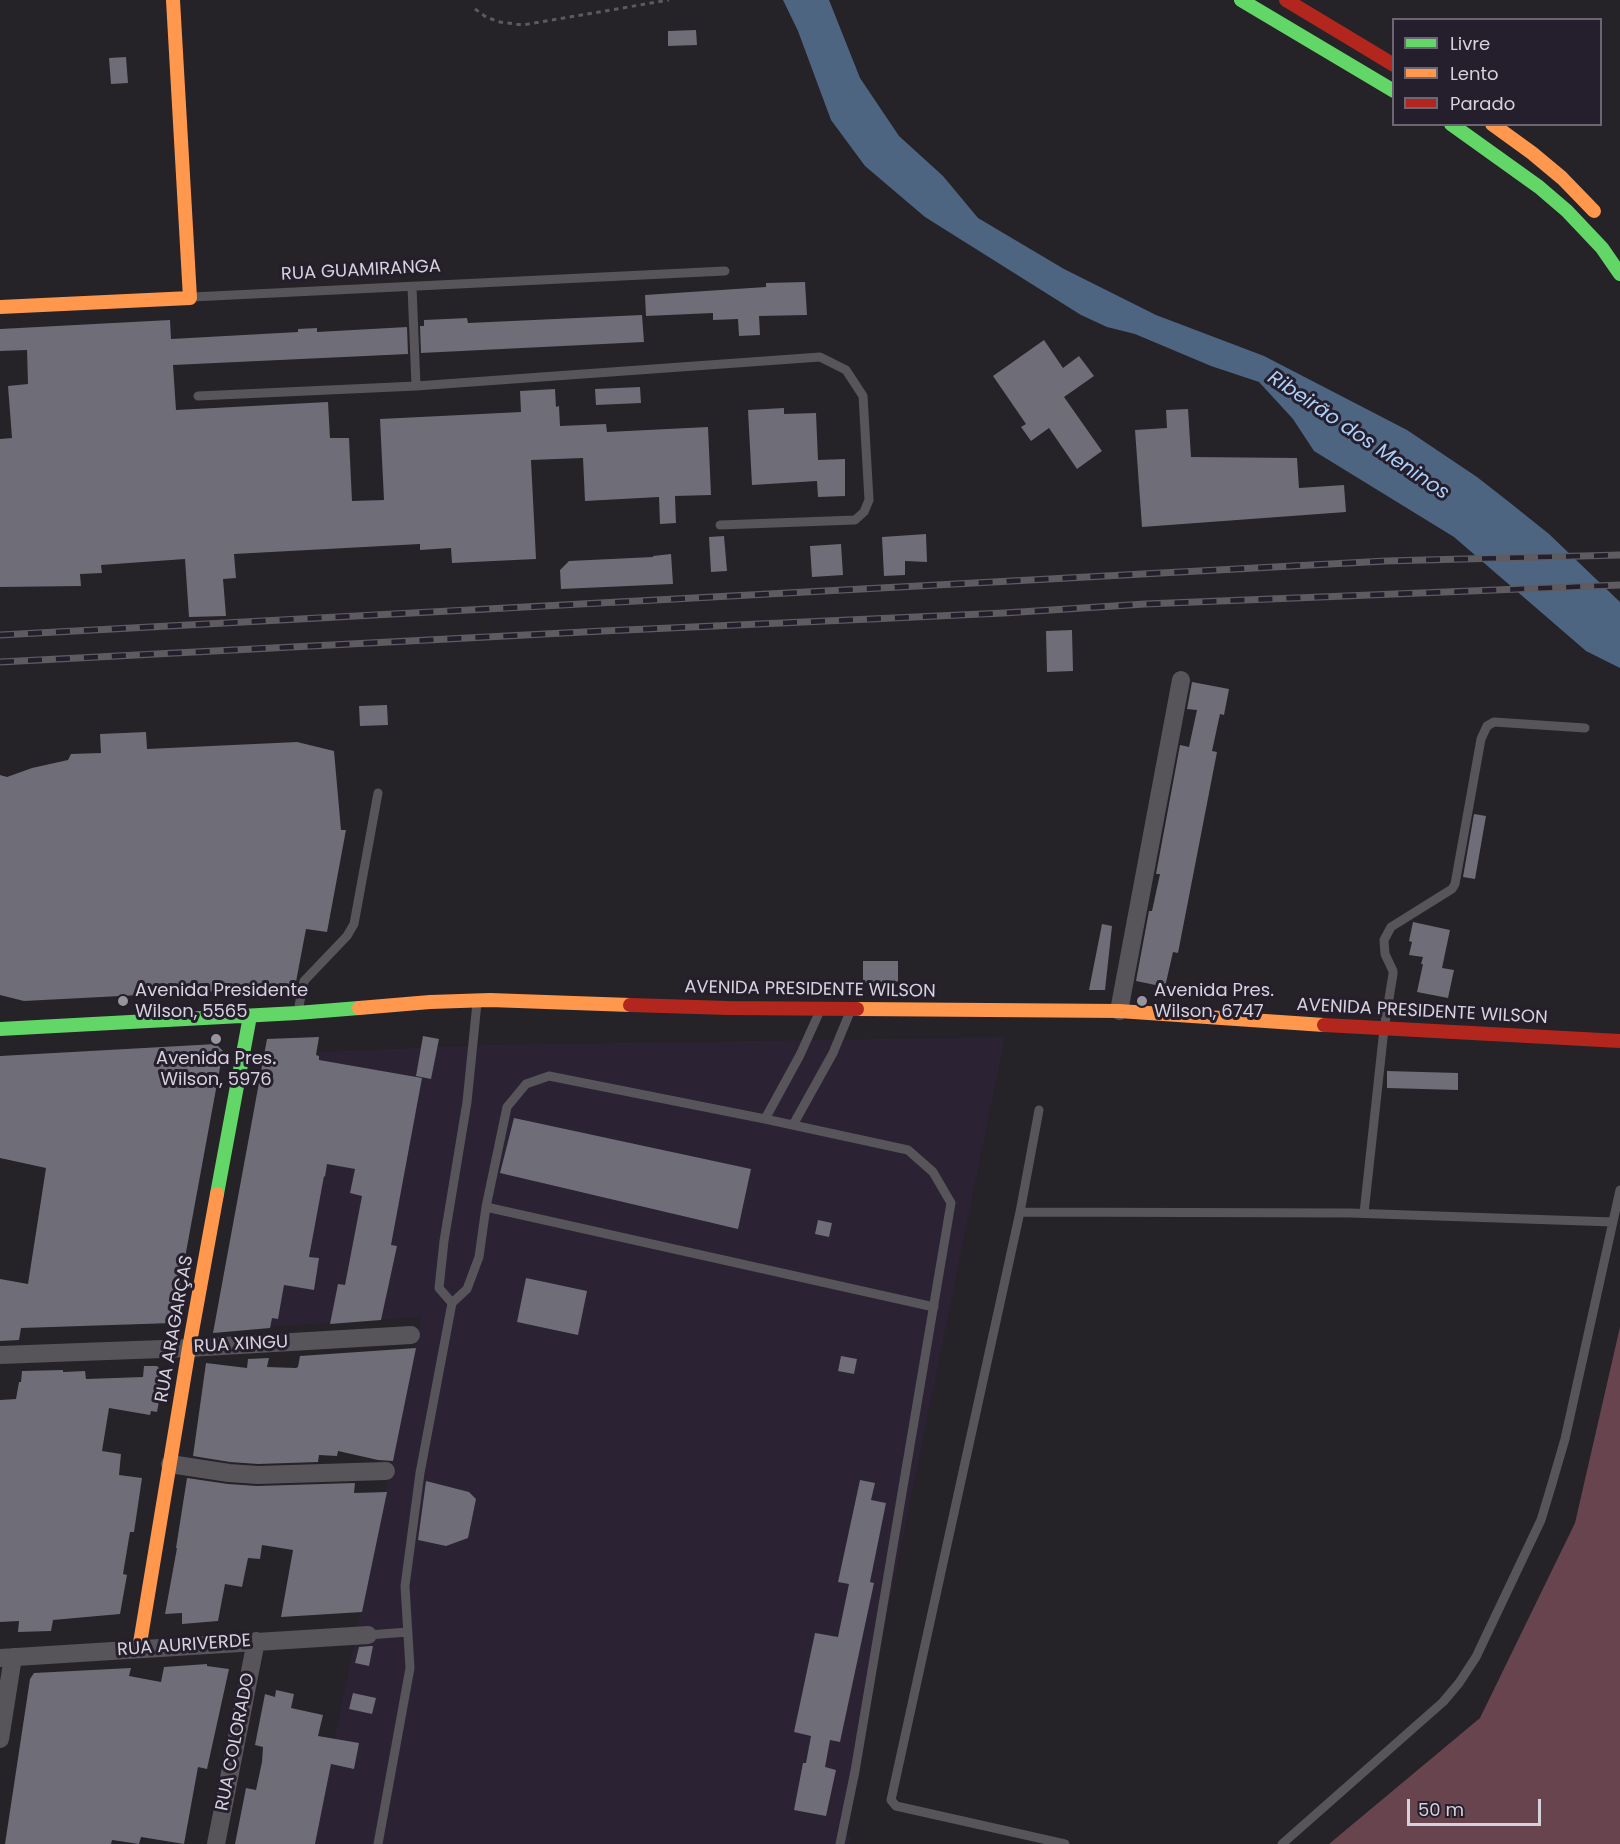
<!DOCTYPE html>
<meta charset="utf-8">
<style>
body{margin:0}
#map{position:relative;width:1620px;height:1844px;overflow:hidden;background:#252228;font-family:Poppins,sans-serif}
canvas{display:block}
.legend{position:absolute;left:1392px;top:18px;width:210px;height:108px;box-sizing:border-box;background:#251e2c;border:2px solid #6c6672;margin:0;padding:8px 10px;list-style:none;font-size:18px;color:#d6d2db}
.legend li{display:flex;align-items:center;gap:12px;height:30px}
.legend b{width:30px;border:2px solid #6c6672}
.scale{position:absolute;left:1407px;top:1799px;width:134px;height:27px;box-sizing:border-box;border:3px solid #d6d2db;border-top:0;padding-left:8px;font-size:18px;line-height:21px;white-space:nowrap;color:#d6d2db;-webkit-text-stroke:4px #251e2c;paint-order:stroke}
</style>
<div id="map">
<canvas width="1620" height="1844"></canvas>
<ul class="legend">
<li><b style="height:8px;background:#63d668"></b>Livre</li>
<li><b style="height:8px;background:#ff974d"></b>Lento</li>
<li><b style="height:8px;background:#b3261e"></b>Parado</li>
</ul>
<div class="scale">50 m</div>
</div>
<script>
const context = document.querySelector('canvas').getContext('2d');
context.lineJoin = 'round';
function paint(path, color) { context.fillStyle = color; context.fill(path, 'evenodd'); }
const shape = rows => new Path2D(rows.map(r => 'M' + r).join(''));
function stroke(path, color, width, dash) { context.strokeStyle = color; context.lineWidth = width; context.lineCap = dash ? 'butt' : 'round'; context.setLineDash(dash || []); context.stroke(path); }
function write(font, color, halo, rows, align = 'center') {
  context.font = font + ' Poppins,sans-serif'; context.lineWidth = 6; context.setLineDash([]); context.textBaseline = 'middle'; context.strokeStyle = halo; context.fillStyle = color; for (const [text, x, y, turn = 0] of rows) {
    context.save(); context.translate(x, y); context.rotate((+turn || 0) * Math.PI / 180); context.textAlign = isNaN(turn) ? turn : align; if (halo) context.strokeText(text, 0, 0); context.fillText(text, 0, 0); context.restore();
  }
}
paint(shape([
 [1005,1037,844,1826,851,1840,850,1844,313,1844,421,1317,267,1327,319,1052,486,1045]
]), '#2b2233');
paint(shape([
 [1620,1327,1620,1844,1329,1844,1480,1718,1575,1523]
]), '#68454e');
paint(shape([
 [783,0,829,0,860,78,899,136,943,176,978,218,1064,269,1156,315,1264,356,1407,430,1477,477,1509,502,1549,534,1620,602,1620,668,1586,651,1454,537,1314,451,1293,419,1259,382,1211,366,1135,334,1107,327,1081,315,925,217,865,166,831,120,798,31]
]), '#4e6581');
paint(shape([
 [696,30,697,45,668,46,668,31],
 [126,57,128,83,111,84,109,58],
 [805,282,807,315,759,316,760,335,739,336,738,319,713,320,713,313,646,316,645,295,766,287,766,283],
 [642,315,644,342,421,353,420,326,424,326,424,320,467,318,468,323],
 [170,320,171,339,298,332,298,329,317,328,317,332,407,327,408,354,173,365,176,410,328,402,330,438,349,438,352,501,384,500,380,419,521,412,520,391,555,389,556,407,559,406,560,426,606,424,607,432,708,427,711,495,675,496,676,523,660,524,659,497,585,501,583,458,531,460,536,559,452,563,451,548,420,550,420,544,234,554,236,578,223,579,226,616,189,617,185,559,101,565,102,573,80,574,81,586,0,587,0,439,12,438,8,386,28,384,27,350,0,351,0,329],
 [1044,340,1063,368,1079,356,1094,376,1064,397,1102,451,1077,469,1049,428,1031,441,1021,427,1026,424,993,376],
 [640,387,641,403,596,405,595,389],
 [784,408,784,414,816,413,818,460,845,459,845,496,818,497,817,481,752,485,748,410],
 [1188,409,1191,457,1297,458,1299,488,1344,485,1346,512,1142,527,1135,430,1167,428,1166,410],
 [926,534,927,562,905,561,905,575,884,576,882,537],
 [724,536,727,571,711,572,709,537],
 [841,544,843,575,812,577,810,546],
 [671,554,673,584,561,589,560,570,569,561,653,557,653,556],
 [1072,630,1073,671,1047,672,1046,631],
 [1192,682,1229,689,1224,715,1220,714,1212,751,1217,752,1178,953,1173,952,1165,987,1136,981,1149,911,1152,911,1160,874,1156,874,1180,745,1189,747,1197,710,1187,709],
 [387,705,388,725,360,726,359,706],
 [146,732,147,749,297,742,334,751,341,830,346,830,327,932,306,929,295,987,24,1001,0,995,0,775,7,777,32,768,68,760,71,754,101,753,100,734],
 [1474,814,1486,816,1475,879,1463,877],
 [1413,922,1450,930,1442,968,1454,970,1448,998,1417,992,1423,964,1421,964,1423,957,1409,955,1412,942,1409,941],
 [1102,924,1112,926,1105,990,1089,990],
 [863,961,898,961,898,981,892,984,863,983],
 [423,1036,439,1039,431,1079,416,1076],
 [319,1037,316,1055,319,1056,319,1060,422,1078,391,1245,397,1246,381,1320,330,1324,338,1284,345,1285,362,1196,350,1193,355,1169,327,1164,325,1177,324,1176,309,1257,319,1258,314,1290,284,1285,278,1319,272,1318,270,1328,213,1333,267,1039],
 [216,1044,223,1051,173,1323,21,1328,19,1340,0,1341,0,1279,28,1284,46,1168,0,1158,0,1056],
 [1387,1071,1458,1073,1458,1090,1387,1088],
 [514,1118,751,1169,738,1229,500,1173],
 [818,1220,832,1223,829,1237,815,1234],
 [526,1278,587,1291,578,1335,517,1322],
 [416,1348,393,1461,378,1460,338,1451,337,1456,319,1455,318,1462,258,1464,230,1462,193,1456,206,1363,247,1368,248,1359,269,1358,267,1367,296,1368,298,1367,300,1356],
 [841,1356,857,1359,854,1374,838,1371],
 [144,1366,157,1366,164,1373,157,1412,151,1411,150,1415,109,1408,102,1451,121,1454,119,1475,142,1478,134,1532,130,1532,123,1574,127,1575,120,1614,53,1620,51,1631,18,1632,19,1621,0,1622,0,1400,16,1399,19,1382,21,1382,22,1371,63,1370,63,1372,85,1371,86,1379,143,1377],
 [187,1478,228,1484,257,1486,355,1483,354,1493,387,1492,362,1612,281,1617,293,1550,262,1545,260,1559,248,1558,242,1587,225,1584,218,1621,182,1624,182,1613,165,1614,177,1548,176,1548],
 [860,1480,875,1483,871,1500,886,1503,870,1582,874,1583,840,1742,830,1740,825,1767,836,1770,826,1816,794,1810,803,1763,806,1763,811,1736,794,1732,815,1633,838,1637,849,1584,838,1582],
 [426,1481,469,1492,476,1499,468,1538,446,1546,418,1540],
 [371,1646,373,1646,369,1666,355,1663,359,1647],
 [207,1664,207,1666,229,1669,207,1769,198,1767,184,1844,141,1837,139,1844,112,1840,111,1844,5,1844,30,1679,34,1673,131,1668,129,1676,161,1682,164,1667],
 [276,1690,294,1694,291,1708,323,1715,318,1736,359,1743,354,1769,331,1764,315,1844,235,1844,246,1788,256,1790,262,1762,263,1747,255,1745,265,1694,275,1697],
 [353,1693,376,1698,372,1714,349,1709]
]), '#6e6d78');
stroke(shape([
 [475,9,486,17,500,22,523,25,669,0]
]), '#5c5a5f', 3, [4.5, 4.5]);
stroke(shape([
 [412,287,416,386,820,357,846,370,863,396,869,500,864,512,855,520,720,525],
 [192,297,725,271],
 [198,396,416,386],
 [298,1011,304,981,347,936,354,924,378,793],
 [1039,1110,1020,1212,891,1800,896,1806,1065,1844],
 [765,1119,800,1055,819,1013],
 [793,1125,833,1053,850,1012],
 [486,1207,934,1307],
 [1020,1212,1350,1213,1613,1222],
 [1364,1213,1384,1029,1393,974,1393,971,1385,954,1384,940,1391,927,1452,889,1455,884,1481,739,1487,726,1494,722,1585,728],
 [452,1303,467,1289,479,1257,486,1207,507,1107,526,1084,549,1076,765,1119,908,1150,933,1172,951,1203,855,1771,840,1844],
 [368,1635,408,1632],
 [378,1844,410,1668,405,1586,420,1473,452,1303,439,1288,444,1241,467,1102,477,1003],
 [1282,1844,1443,1702,1459,1683,1476,1657,1541,1520,1551,1487,1565,1439,1620,1190]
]), '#57545a', 9);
stroke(shape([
 [1119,1011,1181,680],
 [0,1355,189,1348,411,1335],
 [170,1464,229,1473,258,1475,386,1471],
 [0,1658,368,1635],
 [0,1739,13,1657],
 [216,1844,256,1641]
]), '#57545a', 18);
stroke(shape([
 [1241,0,1394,91],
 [1451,124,1539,187,1567,211,1602,248,1620,274],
 [0,1029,297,1013,359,1008],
 [217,1194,250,1016]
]), '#63d668', 14);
stroke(shape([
 [1492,124,1532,153,1562,178,1594,211],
 [0,307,190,298,173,0],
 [359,1008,430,1002,490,1000,630,1005],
 [857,1009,1119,1011,1324,1025],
 [139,1649,189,1348,217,1194]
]), '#ff974d', 14);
stroke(shape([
 [1286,0,1394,65],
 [630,1005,728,1008,857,1009],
 [1324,1025,1620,1041]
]), '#b3261e', 14);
const rail = shape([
 [0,635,1386,561,1620,555],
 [0,662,603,631,1004,613,1145,604,1620,585]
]);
stroke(rail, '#5e5c60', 7);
stroke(rail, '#251e2c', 4.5, [14]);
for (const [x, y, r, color] of [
 [123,1001,6,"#98949c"],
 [1142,1001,6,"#98949c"],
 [216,1039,6,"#98949c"]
]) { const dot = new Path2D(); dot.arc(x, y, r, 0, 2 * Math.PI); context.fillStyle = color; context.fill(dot); stroke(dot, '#251e2c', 2); }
write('18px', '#d6d2db', '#251e2c', [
 ["RUA GUAMIRANGA",361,271,-3],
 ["AVENIDA PRESIDENTE WILSON",810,990,1],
 ["AVENIDA PRESIDENTE WILSON",1422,1012,3],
 ["RUA ARAGARÇAS",175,1329,-80],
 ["RUA XINGU",241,1345,-3],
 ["RUA AURIVERDE",184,1646,-4],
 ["RUA COLORADO",236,1742,-79]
]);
write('18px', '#d6d2db', '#251e2c', [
 ["Avenida Presidente",135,991],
 ["Wilson, 5565",135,1012],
 ["Avenida Pres.",1154,991],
 ["Wilson, 6747",1154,1012],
 ["Avenida Pres.",216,1059,"center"],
 ["Wilson, 5976",216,1080,"center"]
], 'left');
write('italic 20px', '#abcff8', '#251e2c', [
 ["Ribeirão dos Meninos",1358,436,34]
]);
</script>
